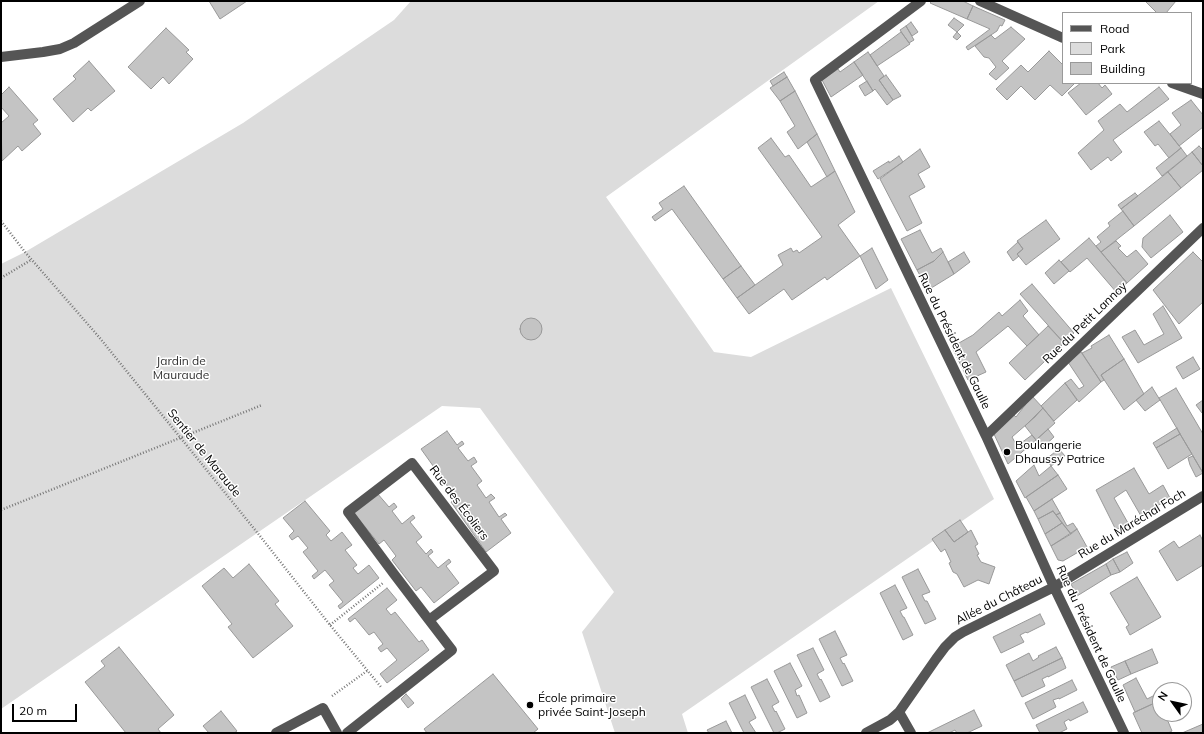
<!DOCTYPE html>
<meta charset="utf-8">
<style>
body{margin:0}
#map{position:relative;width:1204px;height:734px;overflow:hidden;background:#fff;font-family:Mulish,sans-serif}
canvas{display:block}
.frame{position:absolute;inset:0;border:2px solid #000;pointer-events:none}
.legend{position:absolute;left:1062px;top:12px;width:130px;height:72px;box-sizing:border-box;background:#fff;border:1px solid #999;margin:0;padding:5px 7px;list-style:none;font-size:12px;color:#000}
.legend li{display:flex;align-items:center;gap:8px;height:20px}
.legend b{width:20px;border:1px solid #999}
.north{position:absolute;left:1152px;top:682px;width:40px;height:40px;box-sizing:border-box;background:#fff;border:1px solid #999;border-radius:50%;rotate:303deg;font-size:11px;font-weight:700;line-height:16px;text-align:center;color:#000}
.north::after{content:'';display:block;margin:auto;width:14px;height:18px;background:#000;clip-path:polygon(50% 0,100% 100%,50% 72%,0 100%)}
.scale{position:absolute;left:12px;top:704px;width:65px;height:18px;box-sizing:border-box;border:2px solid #000;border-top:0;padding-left:5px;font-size:12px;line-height:14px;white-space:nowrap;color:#000;-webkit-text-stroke:3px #fff;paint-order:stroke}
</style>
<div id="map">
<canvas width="1204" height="734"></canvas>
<div class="frame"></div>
<ul class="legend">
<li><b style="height:5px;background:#555"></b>Road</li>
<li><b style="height:11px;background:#dcdcdc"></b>Park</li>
<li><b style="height:11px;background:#c4c4c4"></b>Building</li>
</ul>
<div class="north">N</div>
<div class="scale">20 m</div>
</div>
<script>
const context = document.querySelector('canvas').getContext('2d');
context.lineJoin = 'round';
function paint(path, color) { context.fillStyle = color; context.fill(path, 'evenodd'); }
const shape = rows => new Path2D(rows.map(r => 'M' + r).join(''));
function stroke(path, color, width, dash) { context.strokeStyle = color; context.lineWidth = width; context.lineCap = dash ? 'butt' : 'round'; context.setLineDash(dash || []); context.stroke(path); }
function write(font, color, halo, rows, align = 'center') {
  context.font = font + ' Mulish,sans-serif'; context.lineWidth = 3; context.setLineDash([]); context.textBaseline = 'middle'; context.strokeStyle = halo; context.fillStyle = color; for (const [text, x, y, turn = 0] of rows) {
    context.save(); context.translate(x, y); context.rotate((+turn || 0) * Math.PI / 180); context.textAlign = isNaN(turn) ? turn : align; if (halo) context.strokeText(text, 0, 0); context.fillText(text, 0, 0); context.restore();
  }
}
paint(shape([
 [411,1,879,1,606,197,714,352,751,357,891,288,994,499,682,714,688,733,615,733,582,632,614,592,480,408,442,406,1,709,1,264,25,252,243,123,394,20]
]), '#dcdcdc');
const building = shape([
 [209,1,247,1,220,19,209,1],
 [932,1,963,1,973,6,967,19,930,3,932,1],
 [1147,1,1176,1,1166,13,1157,13,1146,2,1147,1],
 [973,6,1005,20,1002,26,1000,25,997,31,968,50,966,47,990,29,967,19,973,6],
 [954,18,964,25,957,32,948,25,954,18],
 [911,22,918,32,912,36,906,26,911,22],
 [906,26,914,40,909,43,900,30,906,26],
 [1011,27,1025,39,1002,61,1009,68,996,80,989,74,996,67,989,58,984,57,975,46,991,35,995,39,1011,27],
 [166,28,189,50,186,52,193,59,169,84,163,77,151,89,128,67,166,28],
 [901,32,910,44,877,66,870,55,901,32],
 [957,32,961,36,957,40,953,37,957,32],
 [1049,51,1063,65,1063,83,1075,83,1062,96,1050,85,1035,100,1021,86,1007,100,996,89,1021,65,1028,72,1049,51],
 [868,52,884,76,879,80,893,100,887,105,875,89,873,91,854,62,868,52],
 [89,61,115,91,91,111,88,108,73,122,53,99,76,79,73,76,89,61],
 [854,62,863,75,831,97,822,80,838,69,840,72,854,62],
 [784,72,787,77,773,86,770,81,784,72],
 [886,75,901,96,893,100,879,80,886,75],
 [787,77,795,91,780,101,770,88,787,77],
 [867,81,873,91,865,96,859,86,867,81],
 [1081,83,1098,83,1102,88,1105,85,1112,94,1086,115,1068,93,1081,83],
 [9,87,38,120,33,124,41,134,22,151,18,146,2,161,1,123,9,116,1,107,1,95,9,87],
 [1159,87,1169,99,1113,140,1122,152,1111,161,1108,157,1091,170,1078,153,1104,130,1098,121,1120,104,1127,112,1159,87],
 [795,91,817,134,798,149,787,132,795,126,780,101,795,91],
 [1191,100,1203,115,1203,127,1179,146,1170,134,1181,125,1172,113,1191,100],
 [1159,121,1181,148,1169,158,1158,144,1155,146,1144,132,1159,121],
 [817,134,835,171,827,177,807,142,817,134],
 [771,138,785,157,789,155,811,187,835,171,855,212,838,225,860,256,827,280,825,277,792,300,784,289,749,314,737,298,783,265,778,255,791,248,793,252,797,250,799,253,822,237,758,148,771,138],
 [1199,146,1203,150,1203,166,1192,152,1199,146],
 [1181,148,1187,156,1162,176,1156,168,1181,148],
 [920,149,930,167,918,174,925,187,909,196,922,223,907,231,880,179,920,149],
 [1192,152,1203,166,1203,170,1181,188,1168,172,1192,152],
 [899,156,903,162,878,179,873,171,889,161,889,163,899,156],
 [1168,172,1181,188,1134,226,1121,209,1168,172],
 [684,186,741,266,723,279,672,209,655,221,652,217,663,209,659,203,684,186],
 [1135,193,1138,196,1121,209,1118,205,1135,193],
 [1123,211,1134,226,1101,252,1096,246,1101,242,1097,237,1110,226,1108,223,1123,211],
 [1170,215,1183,232,1151,258,1142,247,1143,238,1170,215],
 [1046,220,1060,239,1026,265,1017,254,1023,249,1017,241,1046,220],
 [920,230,932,253,941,248,943,252,934,261,917,270,901,239,920,230],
 [1089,238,1127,283,1117,293,1087,258,1070,272,1061,262,1089,238],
 [1116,241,1121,246,1118,248,1127,257,1136,250,1148,264,1127,283,1101,252,1116,241],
 [1018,242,1023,249,1017,254,1019,256,1013,261,1007,252,1018,242],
 [872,248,888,280,876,289,860,256,872,248],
 [943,252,954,274,928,290,917,270,934,261,943,252],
 [964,252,970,262,954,274,948,262,964,252],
 [1193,252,1203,262,1203,302,1179,324,1153,290,1193,252],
 [1059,260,1069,271,1054,284,1045,273,1059,260],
 [741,266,755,285,737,298,723,279,741,266],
 [1032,284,1074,333,1064,343,1020,294,1032,284],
 [1020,300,1028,311,1023,316,1039,335,1027,346,1008,326,976,352,986,372,968,380,952,347,973,335,999,312,1002,316,1020,300],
 [1163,306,1182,338,1138,363,1122,337,1135,330,1144,345,1164,334,1153,314,1163,306],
 '520 329a11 11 0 1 1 22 0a11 11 0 1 1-22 0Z',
 [1048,326,1064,343,1025,380,1009,363,1048,326],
 [1109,335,1124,359,1101,375,1104,380,1101,382,1082,353,1092,348,1091,346,1109,335],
 [1081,352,1101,382,1079,402,1065,383,1071,379,1079,389,1084,386,1068,362,1081,352],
 [1193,357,1200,369,1183,379,1176,367,1193,357],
 [1124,359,1144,394,1124,410,1101,375,1124,359],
 [1065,383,1077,400,1054,421,1041,406,1065,383],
 [1152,387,1160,400,1145,411,1136,400,1152,387],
 [1176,388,1203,434,1203,473,1159,398,1176,388],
 [1032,396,1043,408,1035,417,1012,437,1017,446,1032,435,1036,440,1008,464,993,432,1013,414,1016,417,1032,396],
 [1203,400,1203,412,1202,413,1196,405,1203,400],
 [1043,408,1055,423,1036,440,1025,426,1043,408],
 [1177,428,1180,434,1156,448,1153,443,1177,428],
 [1048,429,1054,437,1042,448,1036,440,1048,429],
 [447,431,457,445,462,441,464,444,458,448,468,461,474,457,477,462,471,466,482,481,477,485,486,498,491,494,495,498,489,502,499,517,505,513,507,515,501,519,511,533,486,552,451,502,456,498,421,449,447,431],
 [1180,434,1192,454,1168,469,1156,448,1180,434],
 [1059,449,1065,456,1051,466,1046,459,1059,449],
 [1193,456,1203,473,1196,477,1190,465,1188,458,1193,456],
 [1034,465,1039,476,1051,466,1058,475,1025,498,1016,481,1034,465],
 [1134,468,1149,494,1163,485,1170,498,1141,516,1126,490,1114,498,1128,523,1116,530,1096,490,1134,468],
 [1058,475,1067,489,1034,511,1026,497,1058,475],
 [377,493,389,507,394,503,397,507,392,511,402,524,413,515,415,518,410,522,422,537,416,542,426,554,431,549,433,552,428,556,438,568,449,559,451,562,446,566,459,583,434,603,421,587,416,591,392,560,396,556,384,540,379,544,353,512,377,493],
 [1052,499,1060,513,1056,515,1053,511,1038,519,1034,511,1052,499],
 [305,501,330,531,326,535,331,541,342,532,352,545,345,550,357,565,353,568,358,574,369,565,379,578,340,609,338,606,343,602,329,585,334,581,325,570,314,579,312,576,318,571,303,552,308,548,298,536,292,540,289,536,294,531,283,518,305,501],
 [1053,511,1062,523,1045,534,1038,519,1053,511],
 [1060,513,1067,526,1073,523,1077,529,1071,534,1056,515,1060,513],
 [960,520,968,532,954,542,945,530,960,520],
 [1062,523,1071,534,1051,546,1045,534,1062,523],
 [1077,529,1087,547,1063,561,1058,560,1051,546,1077,529],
 [945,530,954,542,971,530,978,544,975,546,979,554,977,555,981,562,995,567,989,584,978,580,964,587,957,574,953,572,949,563,951,562,945,549,941,552,932,539,945,530],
 [1200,535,1203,541,1203,565,1177,581,1159,551,1174,541,1179,548,1200,535],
 [1127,552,1133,563,1120,572,1113,559,1127,552],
 [1113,559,1120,572,1111,575,1106,564,1113,559],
 [249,564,279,601,275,604,293,626,253,658,228,627,232,624,202,586,224,568,233,578,249,564],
 [1106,564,1111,575,1077,596,1071,584,1106,564],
 [918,569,930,592,922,595,925,601,927,601,936,619,925,624,902,577,918,569],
 [1137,577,1161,617,1130,635,1126,627,1129,625,1110,593,1137,577],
 [895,585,907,608,900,611,903,617,904,617,913,635,903,640,880,593,895,585],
 [387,588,397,600,386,609,391,615,395,612,419,642,422,640,429,650,387,683,380,674,397,660,387,648,381,652,378,648,383,644,374,632,369,635,355,618,350,622,348,619,387,588],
 [1040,614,1045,624,1027,633,1026,632,1020,635,1024,642,1001,653,993,637,1040,614],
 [835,631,847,655,840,658,843,664,844,663,853,681,842,686,819,639,835,631],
 [119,647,174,715,158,729,161,733,126,733,85,682,105,666,101,661,119,647],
 [1056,647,1062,658,1014,681,1006,665,1029,653,1033,661,1039,657,1038,656,1056,647],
 [813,648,824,670,817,674,820,680,821,679,830,697,820,702,797,655,813,648],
 [1152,649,1158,663,1131,674,1125,661,1152,649],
 [1062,658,1066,668,1048,677,1048,676,1042,679,1045,686,1022,697,1014,681,1062,658],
 [1125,661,1131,674,1118,680,1111,667,1125,661],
 [790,663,802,686,795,690,797,696,799,695,807,713,797,718,774,671,790,663],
 [493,674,538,729,533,733,427,733,424,729,493,674],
 [1136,678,1147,699,1155,695,1159,701,1135,712,1123,685,1136,678],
 [767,679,779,702,772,706,775,712,776,711,785,729,777,733,774,733,751,687,767,679],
 [1072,680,1077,690,1059,699,1059,698,1053,700,1056,707,1033,719,1025,703,1072,680],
 [406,694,414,703,408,708,401,699,406,694],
 [745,695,756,718,749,722,756,733,744,733,729,703,745,695],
 [1159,701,1160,701,1160,714,1165,714,1172,731,1168,733,1142,733,1133,713,1159,701],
 [1083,702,1088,712,1070,721,1069,719,1064,722,1067,729,1059,733,1040,733,1036,725,1083,702],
 [974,710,982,726,967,733,957,733,955,730,949,733,927,733,974,710],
 [221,711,237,731,234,733,209,733,203,726,221,711],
 [726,721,732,733,709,733,707,730,726,721],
 [1203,724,1203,733,1182,733,1203,724]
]);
paint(building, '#c4c4c4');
stroke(building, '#999', 1);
stroke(shape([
 [1,221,25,252,99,337,260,536,330,625,381,687],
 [1,278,31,260],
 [1,510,262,405],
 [330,625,383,583],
 [332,696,367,671]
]), '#777', 2.5, [1, 2]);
stroke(shape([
 [921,1,815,80,986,436,1054,587,1124,733],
 [980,1,1063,38],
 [1,57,43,52,60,49,74,43,140,1],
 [1172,83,1203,94],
 [986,436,1203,228],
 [899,712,911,733],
 [276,733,323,708,337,733],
 [347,733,452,650,429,620,394,574,348,512,412,463,494,571,429,620],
 [866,733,890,720,899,712,936,659,945,647,955,637,963,632,1054,587,1203,496]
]), '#555', 10);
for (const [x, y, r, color] of [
 [1007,452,4,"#000"],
 [530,705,4,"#000"]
]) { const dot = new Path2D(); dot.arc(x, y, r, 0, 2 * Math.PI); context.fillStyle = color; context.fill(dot); stroke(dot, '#fff', 1.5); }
write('12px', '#000', '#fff', [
 ["Rue du Petit Lannoy",1085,323,-44],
 ["Rue du Président de Gaulle",954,341,64],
 ["Sentier de Maraude",204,453,51],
 ["Rue des Écoliers",459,503,53],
 ["Rue du Maréchal Foch",1132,524,-31],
 ["Allée du Château",999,600,-27],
 ["Rue du Président de Gaulle",1091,634,65]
]);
write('12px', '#333', '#fff', [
 ["Jardin de",181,361],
 ["Mauraude",181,375]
]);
write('12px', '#000', '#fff', [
 ["Boulangerie",1015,445],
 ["Dhaussy Patrice",1015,459],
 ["École primaire",538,698],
 ["privée Saint-Joseph",538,712]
], 'left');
</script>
